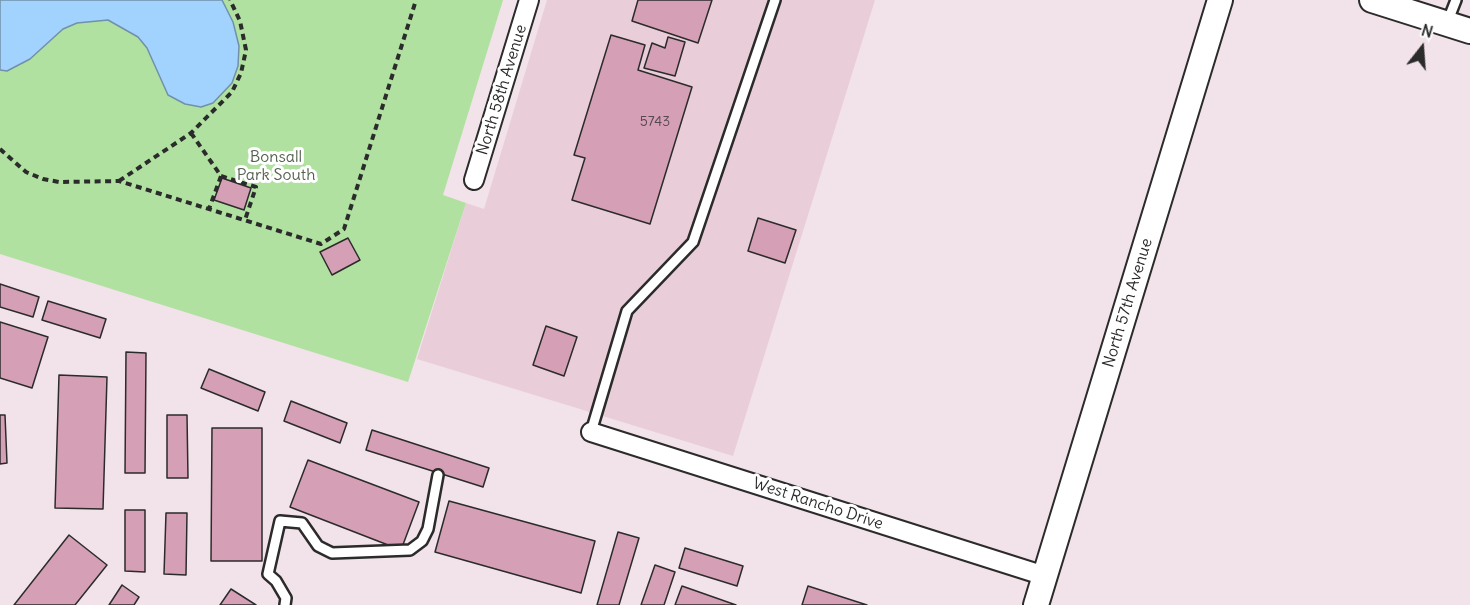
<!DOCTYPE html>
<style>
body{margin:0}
#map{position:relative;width:1470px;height:605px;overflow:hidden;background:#f2e2e9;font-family:Delius,sans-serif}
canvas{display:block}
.north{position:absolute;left:1392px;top:18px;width:60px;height:60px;-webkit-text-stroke:4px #fff;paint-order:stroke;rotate:17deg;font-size:16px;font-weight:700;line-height:24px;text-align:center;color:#2b2b2b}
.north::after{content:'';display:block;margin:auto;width:21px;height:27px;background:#2b2b2b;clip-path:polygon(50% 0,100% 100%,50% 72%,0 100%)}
</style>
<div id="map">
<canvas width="1470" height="605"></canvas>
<div class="north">N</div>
</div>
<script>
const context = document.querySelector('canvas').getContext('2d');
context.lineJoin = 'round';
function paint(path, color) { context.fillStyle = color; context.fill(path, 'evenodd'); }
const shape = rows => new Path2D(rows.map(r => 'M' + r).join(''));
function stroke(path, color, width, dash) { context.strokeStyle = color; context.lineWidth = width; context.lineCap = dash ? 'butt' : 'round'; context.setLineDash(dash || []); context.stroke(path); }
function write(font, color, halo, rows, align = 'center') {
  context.font = font + ' Delius,sans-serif'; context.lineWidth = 6; context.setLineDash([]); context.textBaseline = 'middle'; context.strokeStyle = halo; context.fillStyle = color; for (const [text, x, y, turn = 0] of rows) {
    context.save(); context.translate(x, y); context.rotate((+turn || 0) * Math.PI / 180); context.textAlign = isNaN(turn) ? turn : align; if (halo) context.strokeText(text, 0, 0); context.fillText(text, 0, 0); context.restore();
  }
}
paint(shape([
 [547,0,875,0,733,456,417,359,466,203,484,209]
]), '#e9ced9');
paint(shape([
 [0,0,503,0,443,195,466,203,408,382,0,254]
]), '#b0e1a0');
const water = shape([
 [0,0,222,0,233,22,239,46,238,66,232,83,213,103,201,107,185,104,168,95,147,48,138,37,108,20,77,23,63,29,30,59,7,71,0,70,0,0]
]);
paint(water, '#a1d3fe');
stroke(water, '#7290aa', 1.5);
const building = shape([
 [638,0,712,0,698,43,632,21,638,0],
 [611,35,645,45,638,70,692,87,650,224,572,200,585,158,574,155,611,35],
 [668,37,685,42,675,76,644,68,652,43,665,48,668,37],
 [222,178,251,188,244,210,214,200,222,178],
 [758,218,796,230,785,263,748,251,758,218],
 [348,238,360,260,332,275,320,252,348,238],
 [0,284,39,297,33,317,0,307,0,284],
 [48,301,106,319,100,338,42,320,48,301],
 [0,322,48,337,32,388,0,378,0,322],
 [546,326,577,337,564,376,533,365,546,326],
 [126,352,146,353,145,473,125,473,126,352],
 [209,369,265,392,258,411,201,388,209,369],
 [59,375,107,377,103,509,55,508,59,375],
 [291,401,347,423,340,443,284,421,291,401],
 [0,415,5,415,7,463,0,464,0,415],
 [167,415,187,415,188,478,167,478,167,415],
 [212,428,262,428,262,561,211,561,212,428],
 [372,430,489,468,483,487,366,450,372,430],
 [308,460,419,502,401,550,290,507,308,460],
 [449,501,595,541,581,593,435,552,449,501],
 [125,510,145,510,145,572,125,571,125,510],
 [166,513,187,513,186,575,164,574,166,513],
 [618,532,639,538,619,605,597,605,618,532],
 [69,535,107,565,75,605,14,605,69,535],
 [685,548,743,566,737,586,679,568,685,548],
 [655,565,675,572,664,605,641,605,655,565],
 [122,585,139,597,134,605,109,605,122,585],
 [682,586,736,605,675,605,682,586],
 [808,586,867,605,802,605,808,586],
 [231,589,256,605,220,605,231,589]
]);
paint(building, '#d59fb5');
stroke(building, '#2b2b2b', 1.5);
const lane = shape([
 [1447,23,1456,0],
 [591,432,627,311,693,242,775,0],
 [285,605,286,598,276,581,268,574,280,521,302,523,318,546,332,553,410,550,422,541,428,529,438,475]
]);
const street = shape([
 [474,180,529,0],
 [591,432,1045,576]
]);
const secondary = shape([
 [1372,0,1470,31],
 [1036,605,1220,0]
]);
stroke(lane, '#2b2b2b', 14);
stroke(street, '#2b2b2b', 22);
stroke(secondary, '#2b2b2b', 28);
stroke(shape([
 [191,133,221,176,209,209],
 [0,149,26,172,43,179,59,182,119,181,321,244,344,229,416,0],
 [221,176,256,187,245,220],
 [119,181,191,133,232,92,241,73,246,50,240,21,230,0]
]), '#2b2b2b', 4, [6, 4.5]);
stroke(lane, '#fff', 9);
stroke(street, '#fff', 18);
stroke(secondary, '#fff', 24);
write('14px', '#56484e', null, [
 ["5743",655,122]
]);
write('16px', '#2b2b2b', '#fff', [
 ["North 58th Avenue",502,90,-73],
 ["North 57th Avenue",1128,303,-73],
 ["West Rancho Drive",818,504,18]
]);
write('16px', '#53624e', '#fff', [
 ["Bonsall",276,157],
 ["Park South",276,175]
]);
</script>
